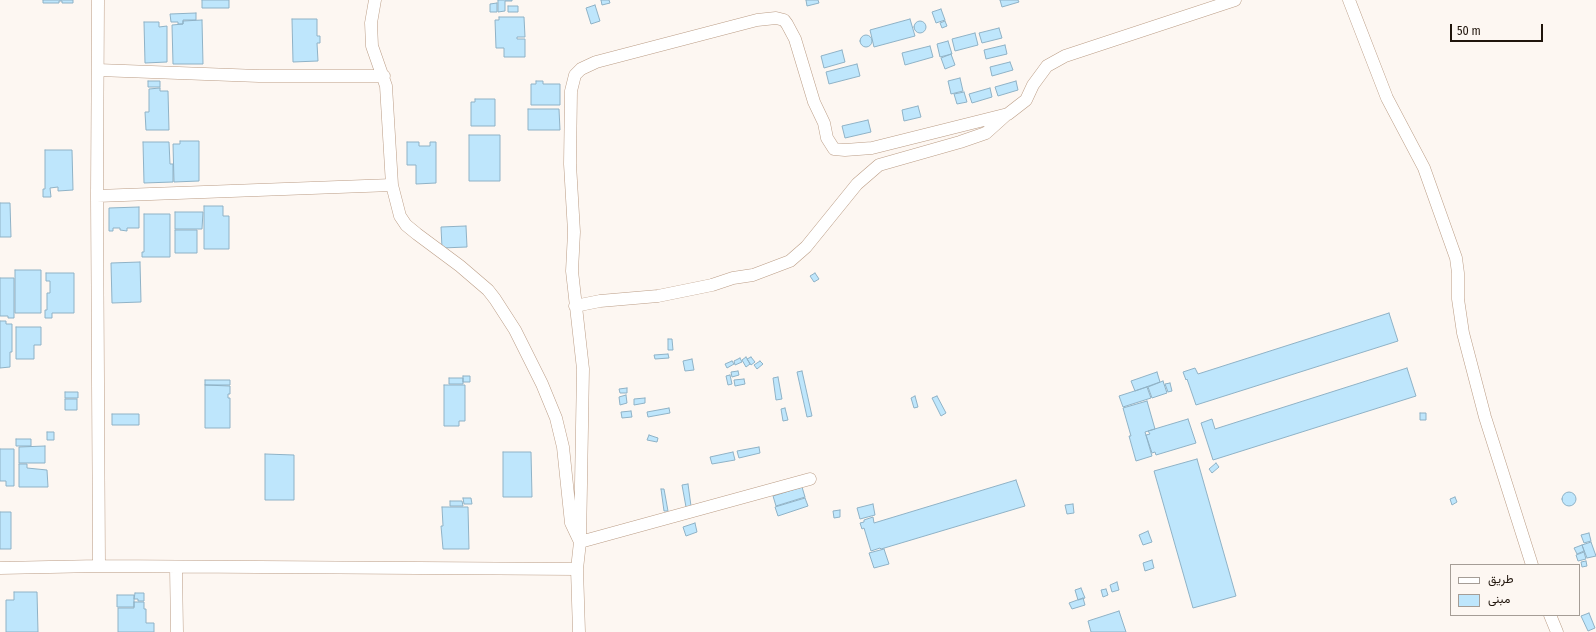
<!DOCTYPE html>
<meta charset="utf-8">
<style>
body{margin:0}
#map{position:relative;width:1596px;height:632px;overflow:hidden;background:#fdf7f2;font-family:"Fira Sans Condensed",Vazirmatn,sans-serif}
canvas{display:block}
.legend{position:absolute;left:1450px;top:564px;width:130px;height:52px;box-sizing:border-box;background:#fdf7f2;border:1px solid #a59d96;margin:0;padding:5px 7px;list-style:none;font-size:12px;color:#20150c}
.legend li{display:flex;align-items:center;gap:8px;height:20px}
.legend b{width:20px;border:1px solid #a59d96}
.scale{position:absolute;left:1450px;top:24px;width:93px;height:18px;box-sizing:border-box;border:2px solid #20150c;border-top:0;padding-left:5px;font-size:12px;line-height:14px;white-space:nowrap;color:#20150c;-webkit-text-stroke:3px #fdf7f2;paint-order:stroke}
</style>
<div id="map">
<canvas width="1596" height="632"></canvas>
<ul class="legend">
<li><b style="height:5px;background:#fff"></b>طريق</li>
<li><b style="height:11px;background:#bee6fc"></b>مبنى</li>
</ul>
<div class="scale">50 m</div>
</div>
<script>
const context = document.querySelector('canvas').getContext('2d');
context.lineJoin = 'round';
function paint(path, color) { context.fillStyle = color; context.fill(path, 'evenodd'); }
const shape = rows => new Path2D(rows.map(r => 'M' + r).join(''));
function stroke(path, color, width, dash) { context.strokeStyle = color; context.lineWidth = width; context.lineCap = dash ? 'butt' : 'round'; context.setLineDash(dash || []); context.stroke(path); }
const building = shape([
 [43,0,73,0,73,3,62,3,62,1,59,1,59,3,43,3,43,0],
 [202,0,229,0,229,8,202,8,202,0],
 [498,0,512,0,512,1,505,1,505,11,498,12,498,0],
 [601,0,609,0,610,3,602,5,601,0],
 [806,0,818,0,819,3,807,6,806,0],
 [1000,0,1018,0,1019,2,1002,7,1000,0],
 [497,3,497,12,490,12,490,4,497,3],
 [595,5,600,21,591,24,586,8,595,5],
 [508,6,518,6,518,12,508,12,508,6],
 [941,9,945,20,936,23,932,12,941,9],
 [196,13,196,20,183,20,183,24,178,24,178,22,171,22,170,14,196,13],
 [499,17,524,17,525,37,517,37,517,39,525,39,525,57,504,57,504,48,496,48,495,20,499,20,499,17],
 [292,19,317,19,317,36,320,36,320,43,317,43,318,61,293,62,292,19],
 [910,19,915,36,874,47,870,30,910,19],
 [202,20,203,64,173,64,172,25,183,24,183,21,202,20],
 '914 27a6 6 0 1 1 12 0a6 6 0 1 1-12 0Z',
 [945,21,947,26,942,28,940,23,945,21],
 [144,22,159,22,159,27,167,26,167,62,145,63,144,22],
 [999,28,1002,38,982,43,979,33,999,28],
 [975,33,978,45,955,51,952,39,975,33],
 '860 41a6 6 0 1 1 12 0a6 6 0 1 1-12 0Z',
 [948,41,952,54,940,57,937,44,948,41],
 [1005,45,1007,54,986,59,984,50,1005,45],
 [930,46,933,57,905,65,902,53,930,46],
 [842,50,845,62,824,68,821,56,842,50],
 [951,54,955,65,945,69,941,58,951,54],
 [1010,62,1013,70,992,76,990,67,1010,62],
 [857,64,860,76,829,84,826,72,857,64],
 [960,78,963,91,951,94,948,81,960,78],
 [148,81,160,81,160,87,148,87,148,81],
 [536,81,543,81,543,84,560,84,560,105,531,105,531,84,536,84,536,81],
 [1016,81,1018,90,998,96,995,87,1016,81],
 [160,88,160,91,168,91,169,130,146,130,145,112,149,112,149,89,160,88],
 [990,88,992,97,972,103,969,94,990,88],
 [964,92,967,102,957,104,954,94,964,92],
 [475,99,495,99,495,126,471,126,471,102,475,102,475,99],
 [918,106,921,117,904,121,902,110,918,106],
 [528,109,559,109,560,130,528,130,528,109],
 [868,120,871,132,845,138,842,126,868,120],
 [469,135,500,135,500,181,469,181,469,135],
 [180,141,199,141,199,181,174,182,173,144,180,144,180,141],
 [143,142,169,142,170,164,173,164,173,182,144,183,143,142],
 [407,142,419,142,419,146,430,146,430,142,436,142,436,183,416,184,416,165,407,165,407,142],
 [45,150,72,150,73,190,58,191,58,187,50,188,51,197,43,197,43,189,45,189,45,150],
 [0,203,10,203,11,237,0,237,0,203],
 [204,206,223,206,223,216,229,216,229,249,204,249,204,206],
 [139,207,139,228,127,228,127,231,120,230,120,228,113,228,113,231,109,231,109,208,139,207],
 [175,212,203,212,202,229,175,229,175,212],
 [144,214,170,214,170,257,142,257,142,252,144,252,144,214],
 [466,226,467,247,442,248,441,227,466,226],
 [175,230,197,230,197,253,175,253,175,230],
 [140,262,141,302,112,303,111,263,140,262],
 [15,270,41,270,41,313,15,313,15,270],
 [46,273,74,273,74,313,52,313,52,318,45,318,45,310,47,310,47,293,50,293,50,281,46,281,46,273],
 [815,273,819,279,814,282,810,276,815,273],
 [0,278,14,278,14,318,8,318,8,316,0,316,0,278],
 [1389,313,1398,341,1196,405,1187,379,1186,380,1183,372,1195,368,1198,374,1389,313],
 [0,321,6,321,6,324,12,324,12,352,10,352,10,367,0,368,0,321],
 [16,327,41,327,41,345,34,345,34,359,16,359,16,327],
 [668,339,672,339,673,350,668,350,668,339],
 [668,354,669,358,655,359,654,355,668,354],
 [746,357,750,364,746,367,742,360,746,357],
 [751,357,755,362,751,365,747,359,751,357],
 [740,358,742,362,735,365,734,361,740,358],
 [692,359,694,370,685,371,683,361,692,359],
 [732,361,734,364,727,368,725,364,732,361],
 [760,361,763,364,757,369,754,365,760,361],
 [1407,368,1416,396,1213,460,1201,423,1212,419,1215,429,1407,368],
 [738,371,739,375,732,377,731,372,738,371],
 [802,371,812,416,807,417,797,372,802,371],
 [1157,372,1160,382,1135,391,1131,381,1157,372],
 [730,375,732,384,728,385,726,376,730,375],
 [463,376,470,376,470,382,463,382,463,376],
 [778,377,782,399,776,400,773,378,778,377],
 [449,378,463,378,463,384,449,384,449,378],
 [744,379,745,384,735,386,734,380,744,379],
 [205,380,230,380,230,385,205,385,205,380],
 [1163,381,1167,393,1152,398,1148,387,1163,381],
 [1170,383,1172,391,1168,392,1165,384,1170,383],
 [205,385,230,386,230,394,228,394,228,398,230,398,230,428,205,428,205,385],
 [444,385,465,385,465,421,459,421,459,426,444,426,444,385],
 [1147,387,1151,398,1123,407,1119,396,1147,387],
 [627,388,627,393,620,393,619,389,627,388],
 [65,392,78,392,78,398,65,398,65,392],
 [626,395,627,403,620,405,619,397,626,395],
 [915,396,918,407,914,408,911,398,915,396],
 [937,396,946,413,941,416,932,398,937,396],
 [645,398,645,403,634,405,634,399,645,398],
 [65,399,77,399,77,410,65,410,65,399],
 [1147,401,1155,429,1145,432,1152,456,1136,461,1129,436,1131,436,1123,408,1147,401],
 [669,408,670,413,648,417,647,412,669,408],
 [785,408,788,420,783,421,781,409,785,408],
 [631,411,632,417,622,418,621,412,631,411],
 [1420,413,1426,413,1426,420,1420,420,1420,413],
 [112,414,139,414,139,425,112,425,112,414],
 [1188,419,1196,443,1156,455,1155,452,1152,453,1146,435,1150,434,1148,431,1188,419],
 [47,432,54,432,54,440,47,440,47,432],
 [649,435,658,438,657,442,647,440,649,435],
 [16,439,31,439,31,446,16,446,16,439],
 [45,446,45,463,19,463,19,447,45,446],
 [759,447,760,453,739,458,737,451,759,447],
 [0,449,14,449,14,486,6,486,6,481,0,481,0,449],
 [503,452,531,452,532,497,503,497,503,452],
 [733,452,735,460,712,464,710,457,733,452],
 [265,454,294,455,294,500,265,500,265,454],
 [1197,459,1236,596,1193,608,1154,471,1197,459],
 [1216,463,1219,467,1212,473,1209,469,1216,463],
 [19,464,27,464,27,468,47,470,48,487,19,487,19,464],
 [1016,480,1025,506,881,549,880,548,871,551,864,528,862,529,860,523,864,522,864,520,873,517,874,523,1016,480],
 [688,484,691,506,686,507,682,485,688,484],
 [802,487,805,497,776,506,773,496,802,487],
 [661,489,664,489,668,511,664,511,661,489],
 '1562 499a7 7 0 1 1 14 0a7 7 0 1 1-14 0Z',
 [1455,497,1457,502,1452,505,1450,499,1455,497],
 [463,498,471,498,472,504,464,504,463,498],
 [805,498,808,506,778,516,775,507,805,498],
 [450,501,462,501,463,506,450,506,450,501],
 [873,504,875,515,860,519,857,508,873,504],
 [1073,504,1074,513,1067,514,1065,505,1073,504],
 [442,507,468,507,469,549,443,549,441,526,443,526,442,507],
 [840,510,840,517,834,518,833,511,840,510],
 [0,512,11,512,11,549,0,549,0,512],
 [695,523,697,532,686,536,683,527,695,523],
 [1148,531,1152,542,1143,545,1139,535,1148,531],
 [1589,533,1591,541,1584,543,1581,535,1589,533],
 [1591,542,1596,556,1587,558,1582,545,1591,542],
 [1582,545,1584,551,1577,554,1574,548,1582,545],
 [884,549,889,564,874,568,869,553,884,549],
 [1584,552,1586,559,1578,561,1576,555,1584,552],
 [1152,560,1154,568,1145,571,1143,563,1152,560],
 [1586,561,1587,566,1582,567,1581,562,1586,561],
 [1117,582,1119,590,1112,592,1110,585,1117,582],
 [1081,588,1085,598,1078,600,1075,590,1081,588],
 [1106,589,1108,595,1103,597,1101,590,1106,589],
 [14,592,37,592,38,632,6,632,6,600,14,600,14,592],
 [135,593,144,593,144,601,138,601,138,599,134,599,135,593],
 [117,595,134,595,134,607,117,607,117,595],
 [1083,598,1085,605,1072,609,1069,603,1083,598],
 [134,602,144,602,144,609,146,609,146,623,154,623,154,632,118,632,118,608,134,608,134,602],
 [1119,611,1126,632,1091,632,1088,621,1119,611],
 [1589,613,1595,628,1588,631,1581,616,1589,613]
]);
paint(building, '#bee6fc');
stroke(building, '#8fb2c6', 1);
const street = shape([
 [98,0,97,196,99,566],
 [375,0,371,23,372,46,386,86,392,185,400,216,406,225,417,234,460,266,488,290,495,299,515,330,542,384,556,418,563,447,571,523,580,542,810,479],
 [1349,0,1387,98,1424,168,1456,258,1458,273,1458,299,1463,333,1485,417,1532,565],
 [98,70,259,76,384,76],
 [97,196,392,185],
 [575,306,600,301,658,296,712,285,733,278,753,275,790,261,806,247,857,184,879,165,960,142,986,133,1006,115],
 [176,567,177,632],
 [0,568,99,566,577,569],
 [1550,615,1557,632],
 [579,632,577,569,580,542,583,369,572,271,574,232,570,164,571,91,575,75,581,69,596,62,757,20,776,18,784,20,787,24,795,39,814,102,824,123,827,138,834,149,845,150,872,148,1008,114,1026,100,1033,85,1047,66,1065,56,1235,0]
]);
stroke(street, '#bb9d86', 13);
stroke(street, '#fff', 12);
</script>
